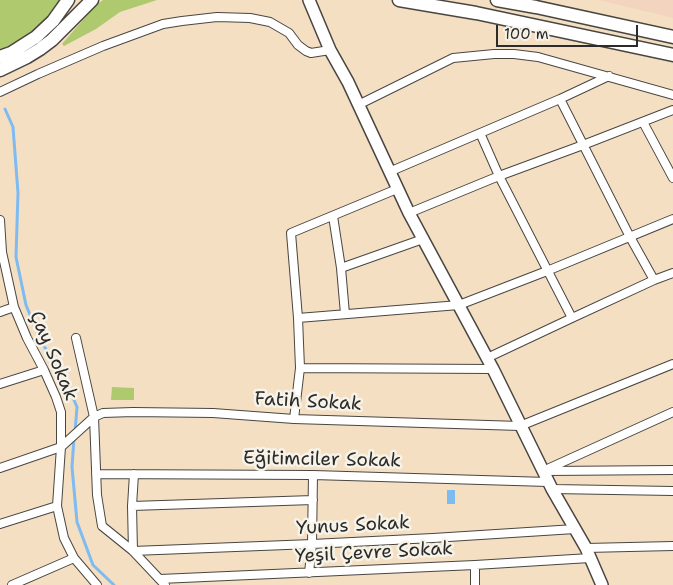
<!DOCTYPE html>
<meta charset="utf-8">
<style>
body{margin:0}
#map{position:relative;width:673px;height:585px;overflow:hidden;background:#f4dfc3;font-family:"Shantell Sans",sans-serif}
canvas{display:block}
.scale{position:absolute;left:496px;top:25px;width:142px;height:22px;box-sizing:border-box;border:2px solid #2b2b2b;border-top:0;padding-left:6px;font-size:15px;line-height:18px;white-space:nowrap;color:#2b2b2b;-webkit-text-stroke:4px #f7f3e8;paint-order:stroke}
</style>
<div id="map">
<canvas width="673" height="585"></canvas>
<div class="scale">100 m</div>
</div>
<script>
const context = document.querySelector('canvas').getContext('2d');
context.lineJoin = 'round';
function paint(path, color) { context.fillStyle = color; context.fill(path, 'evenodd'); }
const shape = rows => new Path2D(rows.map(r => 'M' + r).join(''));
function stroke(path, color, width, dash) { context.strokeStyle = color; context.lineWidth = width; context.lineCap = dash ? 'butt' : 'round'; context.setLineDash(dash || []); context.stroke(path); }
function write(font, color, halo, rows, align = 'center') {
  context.font = font + ' "Shantell Sans",sans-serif'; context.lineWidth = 5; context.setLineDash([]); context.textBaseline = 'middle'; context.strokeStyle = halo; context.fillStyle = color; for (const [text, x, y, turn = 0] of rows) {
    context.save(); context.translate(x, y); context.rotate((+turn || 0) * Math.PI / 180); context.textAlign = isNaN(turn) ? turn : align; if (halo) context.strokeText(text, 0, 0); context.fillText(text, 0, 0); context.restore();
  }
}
paint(shape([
 [599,0,673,0,673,18]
]), '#f3d4be');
paint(shape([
 [0,0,62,0,54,11,31,32,12,45,0,50],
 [103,0,157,0,120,12,96,29,64,46,62,44,95,6],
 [112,387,134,388,134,400,111,400]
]), '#afc96f');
paint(shape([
 [447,490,455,490,455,504,447,504]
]), '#7dbbf1');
stroke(shape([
 [5,109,13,127,18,193,16,257,26,305,41,342,62,372,77,407,75,432],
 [74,438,72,467,77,522,93,565,114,585]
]), '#7dbbf1', 3);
const minor = shape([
 [0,92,38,74,103,46,163,24,182,21,217,17,250,18,270,22,289,33,298,45,306,51,311,53,330,50],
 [560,99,630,237,654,280],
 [358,105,453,58,494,54,514,54,538,57,673,95],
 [643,122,673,178],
 [480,133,499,176,572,318],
 [389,172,560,99,609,76],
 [409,213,499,176,583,145,673,110],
 [333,216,341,268,345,314],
 [0,220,2,252,14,307,27,338,44,370,56,397,61,412,61,447,57,506,64,538,74,558,97,585],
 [341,268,423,239],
 [0,312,14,307],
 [298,318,459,305,547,271,673,219],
 [76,338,94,417,97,495,102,526,133,551,165,585],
 [487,358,572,318,654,280,673,273],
 [300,368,493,369],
 [0,384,44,370],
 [294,419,300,368,298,318,291,233,397,189],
 [0,468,61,447,94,417,103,413,133,412,213,413,294,419,520,426,673,364],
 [543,471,673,412],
 [547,471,673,470],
 [96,474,313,475,548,482],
 [134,474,132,506,133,551,312,544,433,538,575,529],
 [552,489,673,491],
 [132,506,313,500],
 [0,524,57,506],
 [586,548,673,546],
 [475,565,475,585],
 [309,573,312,544,313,475],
 [160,579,475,565,590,558],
 [12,585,74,558]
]);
const secondary = shape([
 [309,0,330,50,348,82,409,213,493,369,552,489,586,548,602,585]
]);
const trunk = shape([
 [399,0,476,13,673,55],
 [497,0,536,7,673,37],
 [0,57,11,53,36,37,53,21,68,0],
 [0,70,27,57,40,49,52,40,92,0]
]);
stroke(minor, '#494642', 10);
stroke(secondary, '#494642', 14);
stroke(trunk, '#494642', 15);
stroke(minor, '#fff', 8);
stroke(secondary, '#fff', 11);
stroke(trunk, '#fff', 12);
write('19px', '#2b2b2b', '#f7f3e8', [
 ["Çay Sokak",53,356,67],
 ["Fatih Sokak",308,402,3],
 ["Eğitimciler Sokak",322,460,1],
 ["Yunus Sokak",353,526,-3],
 ["Yeşil Çevre Sokak",374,553,-3]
]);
</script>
